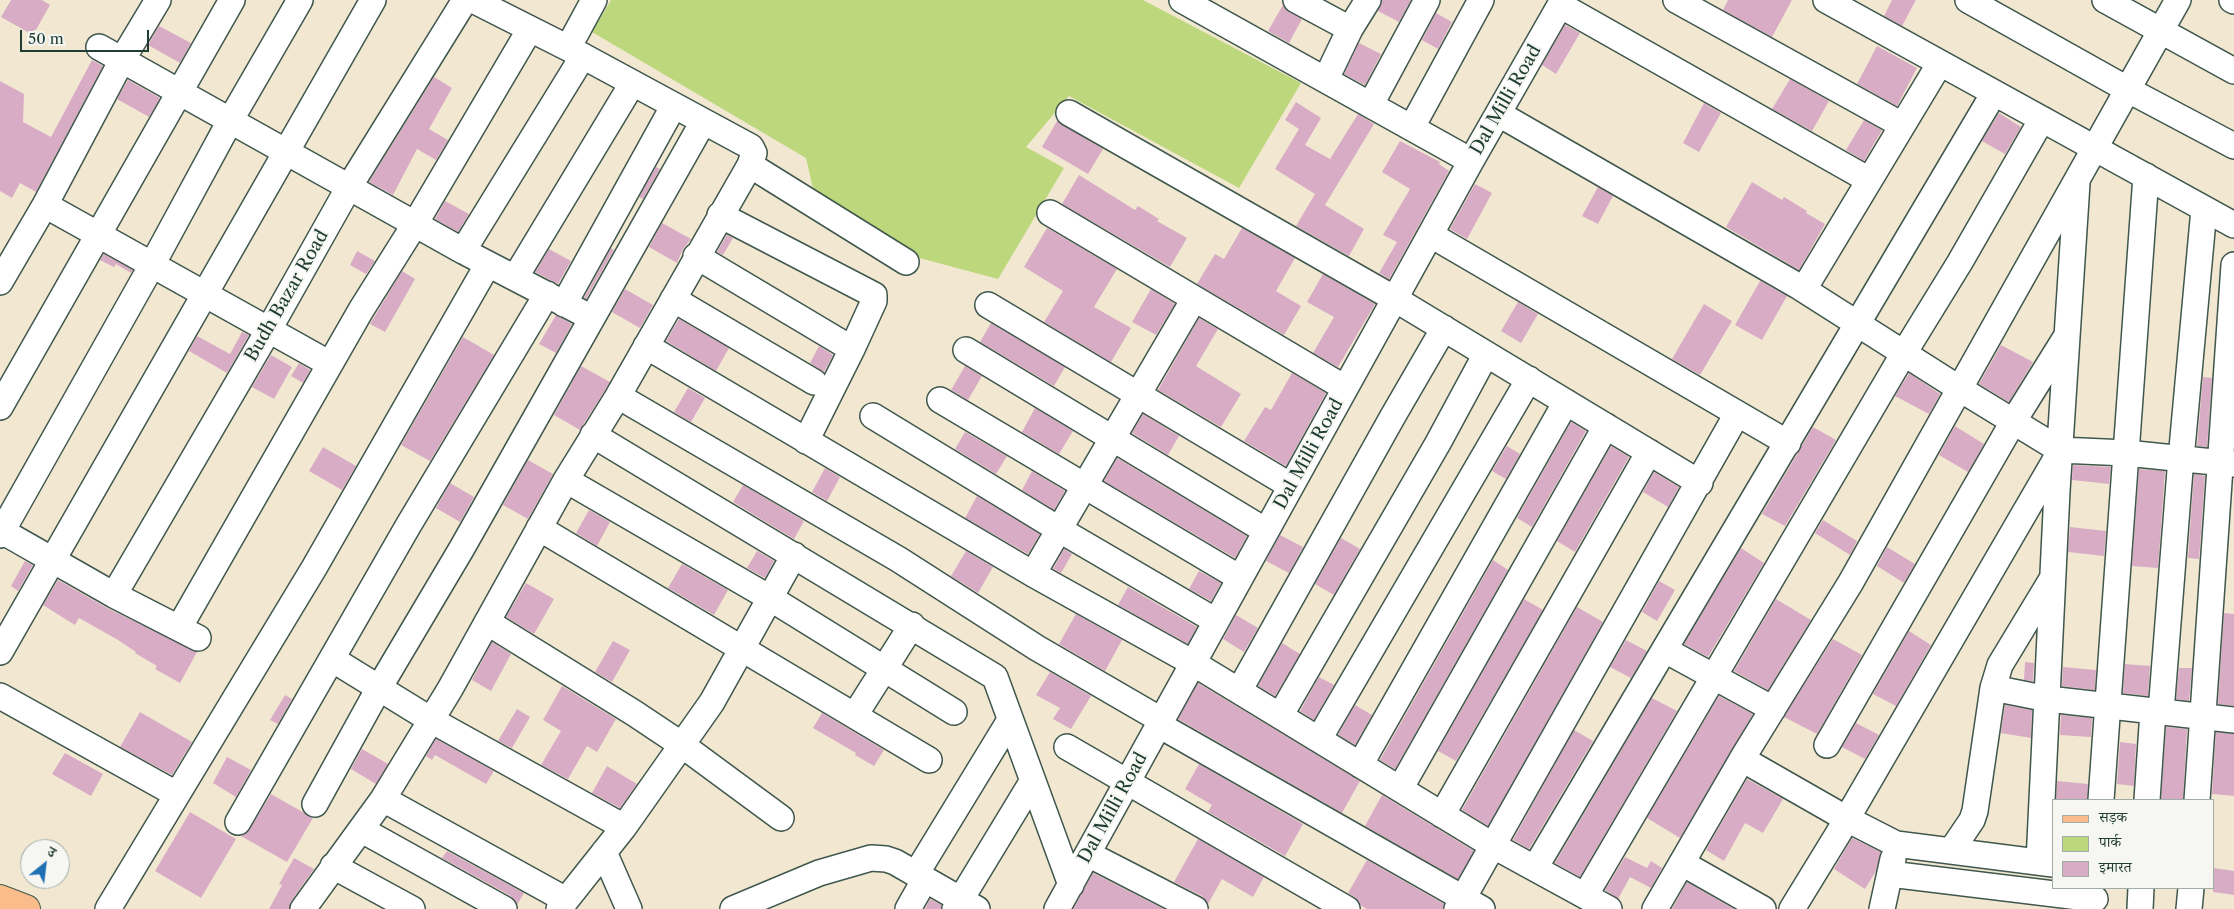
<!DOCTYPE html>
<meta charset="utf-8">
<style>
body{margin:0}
#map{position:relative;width:2234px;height:909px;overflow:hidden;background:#f2e8d2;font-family:"Libre Caslon Text","Noto Serif Devanagari",serif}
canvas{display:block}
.legend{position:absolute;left:2052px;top:799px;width:162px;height:90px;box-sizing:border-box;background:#f6f6f2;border:1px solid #a0aca6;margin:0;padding:6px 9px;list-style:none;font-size:15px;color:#1f3d34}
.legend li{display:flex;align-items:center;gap:10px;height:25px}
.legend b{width:25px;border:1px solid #a0aca6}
.north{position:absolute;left:20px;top:839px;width:50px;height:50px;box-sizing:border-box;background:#f6f6f2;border:1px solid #a0aca6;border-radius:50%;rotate:29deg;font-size:14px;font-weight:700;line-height:20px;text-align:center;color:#1f3d34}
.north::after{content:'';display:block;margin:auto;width:18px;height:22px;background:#1f6fb2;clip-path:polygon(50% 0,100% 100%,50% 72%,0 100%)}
.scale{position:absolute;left:20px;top:30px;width:129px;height:22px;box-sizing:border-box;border:2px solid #1f3d34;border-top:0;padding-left:6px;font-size:15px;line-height:18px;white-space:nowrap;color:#1f3d34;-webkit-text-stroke:4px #f6f6f2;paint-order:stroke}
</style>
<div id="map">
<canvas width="2234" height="909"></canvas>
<ul class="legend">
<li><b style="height:6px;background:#f9bc8a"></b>सड़क</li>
<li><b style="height:14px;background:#bcd77c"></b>पार्क</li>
<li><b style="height:14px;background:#d9acc6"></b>इमारत</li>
</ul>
<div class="north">उ</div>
<div class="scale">50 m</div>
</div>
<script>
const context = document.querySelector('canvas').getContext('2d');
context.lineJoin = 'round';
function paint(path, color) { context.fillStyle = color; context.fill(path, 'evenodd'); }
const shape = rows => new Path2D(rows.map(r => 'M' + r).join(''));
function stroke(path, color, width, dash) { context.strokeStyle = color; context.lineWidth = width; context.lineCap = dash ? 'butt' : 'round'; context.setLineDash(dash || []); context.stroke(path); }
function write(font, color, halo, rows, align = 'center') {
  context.font = font + ' "Libre Caslon Text",serif'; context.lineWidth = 4; context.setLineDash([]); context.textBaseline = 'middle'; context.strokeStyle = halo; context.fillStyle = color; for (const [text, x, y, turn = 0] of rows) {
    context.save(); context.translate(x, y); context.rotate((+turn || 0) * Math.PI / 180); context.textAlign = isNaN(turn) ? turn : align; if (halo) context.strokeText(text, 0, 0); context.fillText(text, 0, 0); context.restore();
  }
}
paint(shape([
 [611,0,1143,0,1301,83,1239,188,1069,96,1026,147,1064,168,998,279,912,256,815,197,806,158,592,32]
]), '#bcd77c');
paint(shape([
 [11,0,42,0,50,5,33,35,1,17],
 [1382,0,1411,0,1399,22,1378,11],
 [1728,0,1792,0,1772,37,1723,10],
 [1892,0,1916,0,1902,26,1884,16],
 [1283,5,1289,12,1302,19,1289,43,1268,31],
 [1436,13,1452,22,1438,49,1422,40],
 [1565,25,1580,33,1556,74,1542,65],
 [159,26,191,43,180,63,148,45],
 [1359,43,1381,54,1365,85,1344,74],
 [1877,46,1917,68,1897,106,1857,84],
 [92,60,103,66,36,192,20,183,12,198,0,191,0,81,24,94,23,122,51,137],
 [434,77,452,88,429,129,448,140,436,160,417,149,393,195,369,182],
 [1790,79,1829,101,1812,131,1772,109],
 [128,80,160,98,149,117,117,99],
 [1296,102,1321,118,1305,145,1330,159,1358,114,1374,124,1325,205,1364,229,1349,256,1296,226,1315,194,1275,169,1299,129,1285,120],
 [1704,103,1721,113,1699,152,1683,143],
 [1999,113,2021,127,2005,154,1982,141],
 [1864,120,1882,130,1864,161,1846,150],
 [1057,121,1103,149,1088,174,1042,147],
 [1400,141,1440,162,1439,164,1449,171,1389,279,1379,273,1397,242,1383,235,1410,189,1382,172],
 [656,167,660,169,643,199,639,197],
 [1079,175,1135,210,1138,206,1159,219,1157,221,1187,238,1170,267,1062,204],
 [1752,182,1782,200,1784,197,1807,211,1806,213,1825,224,1799,270,1726,227],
 [1475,184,1492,193,1467,239,1450,229],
 [1598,187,1613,196,1598,224,1582,216],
 [445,201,469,214,458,232,435,219],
 [662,223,691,239,683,249,677,263,649,247],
 [1047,228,1117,269,1094,307,1131,328,1111,362,1044,322,1063,291,1024,267],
 [1242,228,1295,258,1276,291,1301,306,1284,335,1197,284,1215,254,1224,259],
 [727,235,733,238,723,255,717,252],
 [611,248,614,250,586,299,584,298],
 [549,249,571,261,558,284,535,272],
 [357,251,375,261,366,274,350,265],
 [104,254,133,270,131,273,116,264,114,267,100,260],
 [402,271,415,279,385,332,370,324],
 [1323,274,1375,304,1338,367,1313,353,1334,317,1307,302],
 [1760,281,1787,296,1762,340,1735,325],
 [625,289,653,305,640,328,612,312],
 [1151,289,1175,304,1156,335,1132,322],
 [1518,302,1538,314,1521,343,1501,331],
 [1704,304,1732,321,1700,375,1672,359],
 [556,315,572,324,556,353,539,344],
 [1199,318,1218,329,1196,366,1241,394,1221,427,1158,390],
 [679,319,729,348,716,371,666,341],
 [991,323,1065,367,1054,386,980,342],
 [242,332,249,335,227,373,189,351,197,336,230,354],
 [463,337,494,355,430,461,401,445],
 [2001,345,2033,362,2009,402,1979,384],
 [819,346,833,355,824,372,810,363],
 [271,355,292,367,274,399,252,387],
 [299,363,310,370,303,383,291,376],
 [581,366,610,382,580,430,554,415],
 [965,366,982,376,968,400,951,390],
 [1292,373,1326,393,1286,466,1244,441,1265,407,1271,410],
 [1909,373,1940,394,1929,414,1895,396],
 [2203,377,2212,378,2207,447,2197,446],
 [688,388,705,398,691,422,674,412],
 [1035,408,1073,431,1059,454,1022,432],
 [1143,414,1179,436,1168,455,1132,433],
 [1571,422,1586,431,1532,527,1517,518],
 [1955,426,1984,444,1968,472,1939,455],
 [1813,427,1836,440,1785,526,1762,514],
 [965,432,1007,456,996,474,955,449],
 [1507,446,1520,454,1506,479,1492,471],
 [1611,446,1629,457,1575,552,1557,541],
 [323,447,356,466,342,490,309,471],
 [1117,458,1247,536,1235,558,1104,481],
 [528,460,553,474,528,519,503,505],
 [2073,465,2111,467,2109,484,2072,480],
 [825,468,840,477,827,501,812,492],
 [2139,469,2165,471,2158,568,2132,566],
 [1032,471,1065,491,1054,510,1022,490],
 [1654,472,1679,487,1668,507,1643,492],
 [2194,474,2205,476,2199,559,2188,558],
 [450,483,474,497,460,522,436,508],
 [743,485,804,521,794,539,733,502],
 [977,496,1040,534,1028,554,965,518],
 [589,510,610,522,597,546,576,533],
 [1823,520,1857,541,1850,555,1815,533],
 [2070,527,2106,531,2104,556,2068,552],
 [1280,535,1303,547,1289,573,1266,561],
 [1341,538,1360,549,1334,595,1315,584],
 [1887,547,1915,564,1904,583,1877,566],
 [1741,548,1764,563,1708,657,1684,644],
 [1064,549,1072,554,1061,573,1053,569],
 [757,551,774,561,765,578,747,568],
 [966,551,993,567,978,593,951,576],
 [1493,560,1508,570,1395,769,1380,760],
 [25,561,33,565,18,591,11,586],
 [682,564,728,590,714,615,668,588],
 [1199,571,1221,583,1211,601,1189,589],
 [58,580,107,608,197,652,180,683,155,669,157,666,135,653,136,652,118,640,79,618,75,625,43,605],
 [1659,581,1675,590,1657,621,1642,612],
 [526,583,554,599,534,634,506,617],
 [1128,587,1197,627,1188,644,1118,605],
 [1524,599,1543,610,1456,761,1438,751],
 [1776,599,1811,620,1768,690,1734,671],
 [1577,607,1603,622,1488,826,1462,810],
 [2224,613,2234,614,2234,706,2218,704],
 [1076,614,1122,640,1105,671,1059,644],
 [1236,615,1258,628,1244,652,1223,639],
 [1909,631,1931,645,1896,706,1873,694],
 [1833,639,1862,655,1817,734,1784,717],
 [1626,640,1647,651,1631,678,1610,667],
 [613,641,630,650,612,682,595,672],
 [492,642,511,654,491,691,472,680],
 [1282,643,1300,654,1275,696,1258,686],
 [2025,662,2034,663,2033,681,2024,680],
 [2125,664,2150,666,2148,696,2123,693],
 [2063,667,2096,670,2095,690,2062,686],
 [2179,668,2192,668,2189,701,2176,699],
 [1050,672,1091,696,1071,729,1053,719,1060,708,1036,695],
 [1319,677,1334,685,1314,720,1300,711],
 [1198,683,1360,781,1342,813,1178,719],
 [562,686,616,719,597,752,587,746,568,779,541,765,561,731,543,720],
 [285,695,292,699,278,724,270,720],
 [1719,696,1753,714,1680,838,1647,818],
 [1652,698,1677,711,1580,877,1555,863],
 [1355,705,1372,715,1355,745,1338,735],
 [2005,705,2032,710,2031,738,2001,733],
 [517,709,530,717,512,748,498,741],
 [140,712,192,742,172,775,120,747],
 [822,713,884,750,874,766,855,755,856,753,813,728],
 [2061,715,2092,718,2091,737,2060,735],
 [1856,723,1879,735,1865,759,1842,747],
 [2166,727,2187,729,2183,800,2161,800],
 [1574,730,1593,741,1529,849,1513,840],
 [2216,732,2234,734,2234,796,2212,794],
 [436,739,494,771,486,784,435,755,432,760,426,756],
 [2120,742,2136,744,2134,786,2117,784],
 [362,749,388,764,376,784,351,769],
 [65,753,103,774,91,796,52,774],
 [227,757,251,770,236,797,213,783],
 [1199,764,1303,824,1285,856,1208,812,1212,805,1185,789],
 [607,766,637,784,620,808,592,793],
 [1747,779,1783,799,1763,833,1745,823,1724,861,1706,850],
 [2057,781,2088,784,2087,800,2056,800],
 [271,794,313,818,287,862,241,836,250,829],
 [1382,795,1474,851,1458,879,1365,826],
 [190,812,236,839,201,898,155,871],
 [1852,838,1881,852,1876,871,1865,889,1834,869],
 [1198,839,1264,877,1253,897,1222,879,1208,904,1202,896,1174,882],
 [447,851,524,893,517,905,511,896,442,858],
 [1625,857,1647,868,1651,861,1662,868,1651,888,1630,877,1618,899,1605,890],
 [294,858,314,869,291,901,289,909,269,909,282,885,279,884],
 [1367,860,1444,904,1443,909,1367,909,1360,905,1355,897,1348,893],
 [2213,868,2234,871,2234,895,2213,892],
 [1093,873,1164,909,1073,909],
 [1687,882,1734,909,1672,909],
 [930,899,942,905,941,909,925,909]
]), '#d9acc6');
const minor = shape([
 [1182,0,1471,161],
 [1296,0,1350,29],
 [1676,0,1902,125],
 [1826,0,2234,225],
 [1968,0,2134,93,2234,146],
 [2105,0,2234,71],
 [2232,0,2234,1],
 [1560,5,1869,180],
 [99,47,463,251,592,318],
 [568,48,594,0],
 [1326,79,1350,29,1368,0],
 [1371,104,1427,0],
 [1069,113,1395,299,1700,483],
 [1499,114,1798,286,1960,389,2060,450,2126,453,2234,464],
 [1412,127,1481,0],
 [750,165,906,262],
 [45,205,330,364],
 [1050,213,1345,388],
 [720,215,874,295,874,301,852,349,806,441],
 [1431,235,1788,443],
 [463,251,583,56],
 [696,256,852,349],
 [515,278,632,84],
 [0,282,45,205,122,60,158,0],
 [1804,289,1940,63],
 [673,299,814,382],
 [564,304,673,107],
 [988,305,1291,486],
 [646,346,1033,574,1193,663,1492,845,1609,909],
 [966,350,1266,531],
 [618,396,898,559,1037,648,1161,720],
 [940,400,1240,578],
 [0,407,232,0],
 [873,416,1060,530,1216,621],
 [593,435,995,677,1071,885],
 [566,480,770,598,954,712],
 [539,528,929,760],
 [0,530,114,595,198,638],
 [0,535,152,265,230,121,300,0],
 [1033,574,1194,299],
 [114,595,268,331,349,187,465,0],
 [487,622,634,713,682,745,781,818],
 [179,628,361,310,415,224,530,29],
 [1665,650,1773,709],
 [0,652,373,0],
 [332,659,431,720,624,827],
 [1993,688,2048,699,2234,720],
 [1239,691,1393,416,1444,328],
 [0,696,176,794],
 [2161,712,2180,470,2204,209],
 [855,715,912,625],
 [1280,716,1438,443,1486,354],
 [1159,725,1482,909],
 [1319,739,1529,379],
 [1827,745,2013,422,2066,337],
 [1067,747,1347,909],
 [1742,759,1847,819,1896,844,2053,864],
 [1360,765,1566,402],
 [1400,789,1606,426],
 [383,799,566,900],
 [2101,800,2146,176],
 [2147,800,2153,711],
 [2197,800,2234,265],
 [315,804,379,688,462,548,703,122],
 [1442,815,1649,452],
 [238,822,408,526,547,294],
 [362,830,504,909],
 [1951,851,1972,820,1975,811,1993,688,2000,665,2052,579],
 [604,852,629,909],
 [1088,854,1195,909],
 [2039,862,2057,491,2077,183],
 [1682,863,1763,909],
 [333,866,412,909],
 [1535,868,1994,93],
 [916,874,1010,720],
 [1890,874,2095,899],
 [1585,896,1901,358,1960,262,2042,119],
 [108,909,314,568,488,264],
 [303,909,383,799,450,689,566,480,618,396,750,165,754,153,751,147,568,48,473,0],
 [559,909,624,827,712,702,794,555],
 [733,909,819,873,871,858,886,859,895,862,977,909],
 [908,909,925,879],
 [955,909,1032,782],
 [1057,909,1471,161,1563,0],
 [1457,909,1737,414],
 [1655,909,1745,754,1851,582,2178,0],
 [1792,909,1838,834,2057,457],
 [1882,909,1893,859],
 [2140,909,2141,888],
 [2189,909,2191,888]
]);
const major = shape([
 [0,899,26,909]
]);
stroke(minor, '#3f574c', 28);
stroke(major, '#3f574c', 30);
stroke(minor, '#fff', 25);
stroke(major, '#f9bc8a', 28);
write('18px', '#1f3d34', '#f6f6f2', [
 ["Dal Milli Road",1506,100,-60],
 ["Budh Bazar Road",287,296,-60],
 ["Dal Milli Road",1309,454,-61],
 ["Dal Milli Road",1113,808,-61]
]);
</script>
